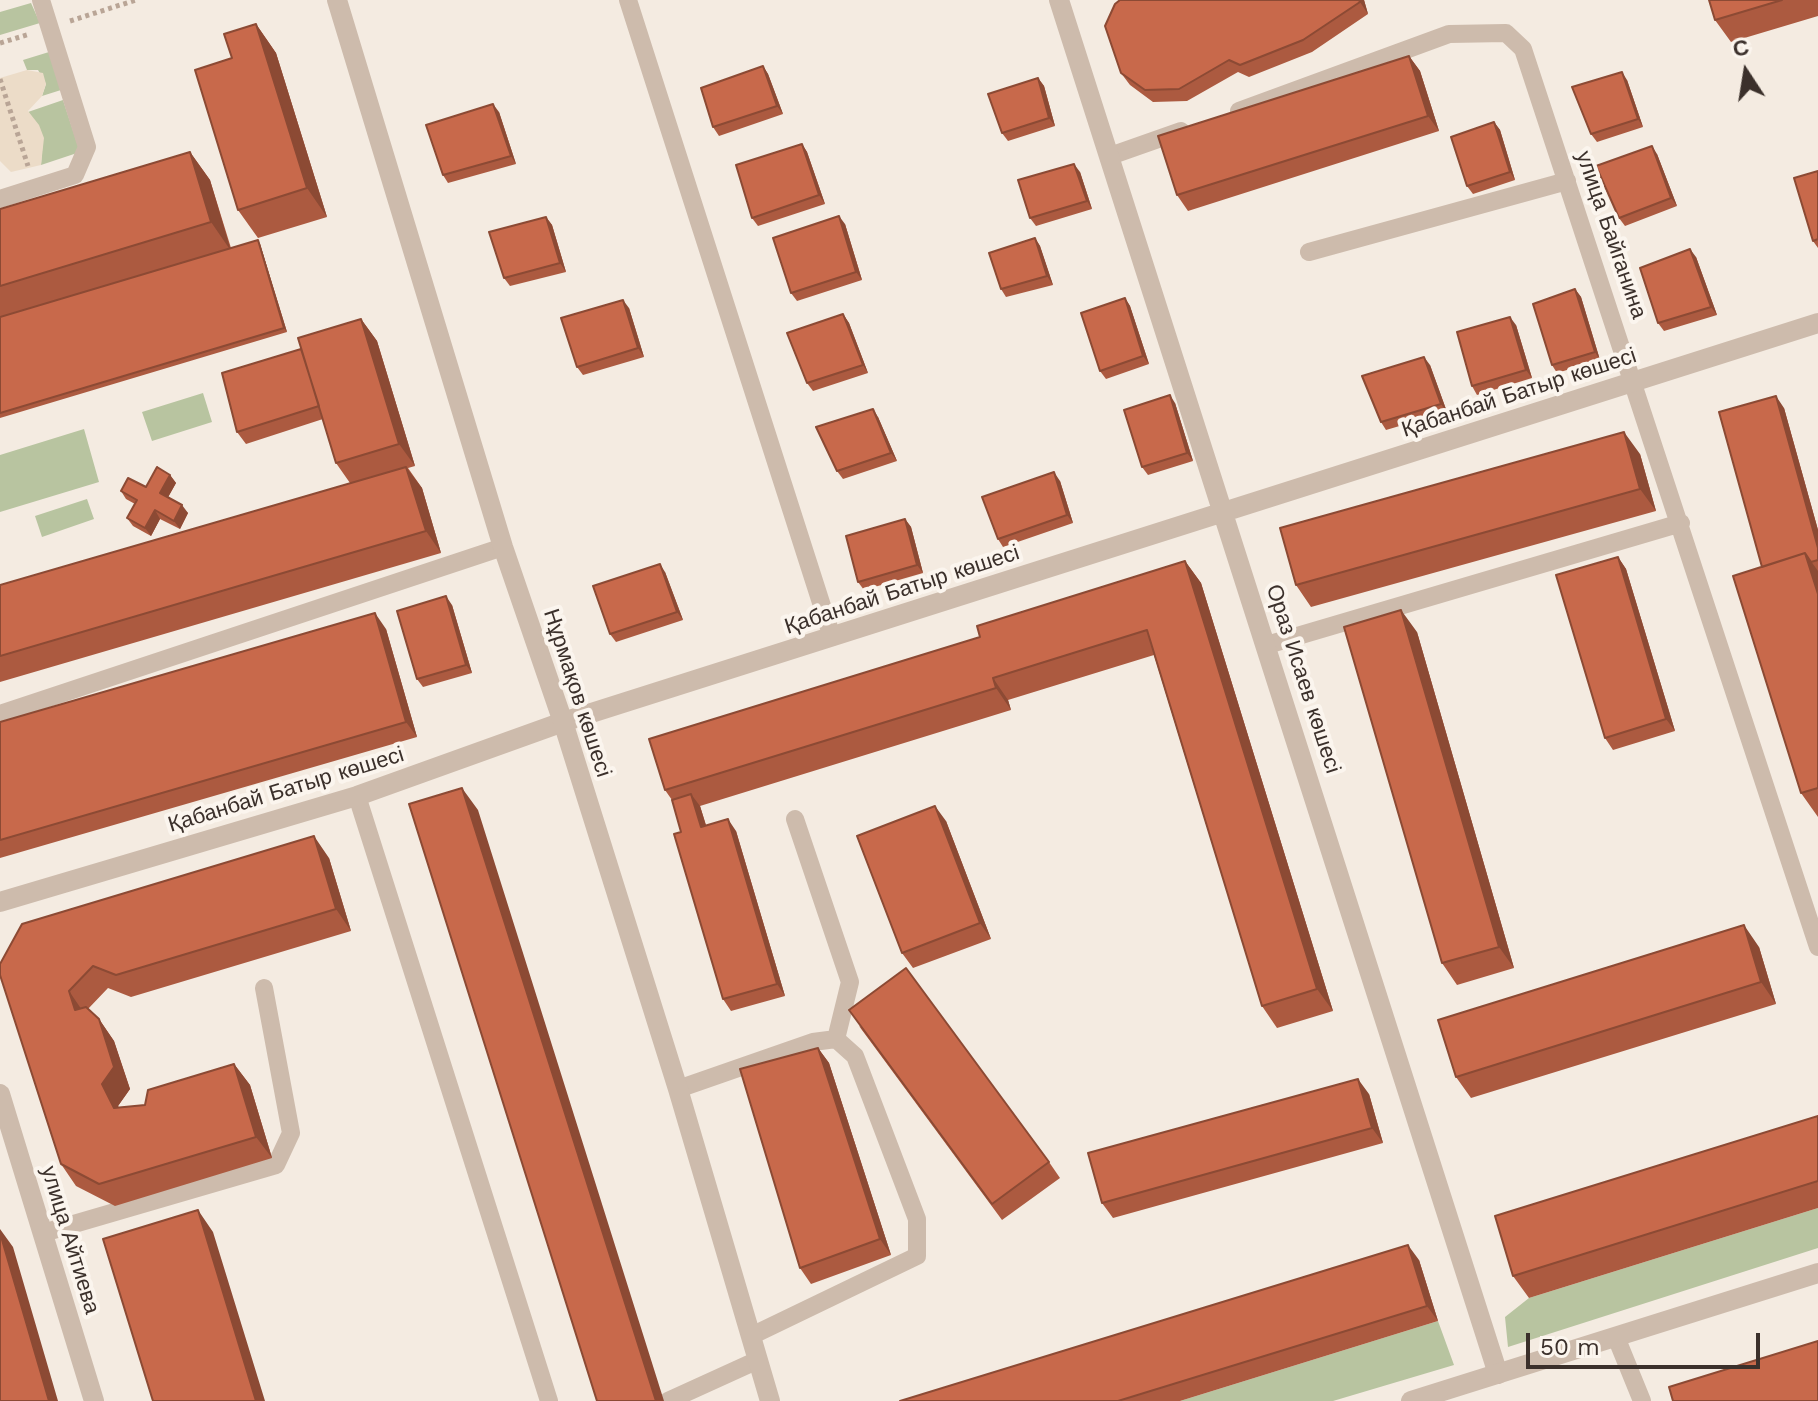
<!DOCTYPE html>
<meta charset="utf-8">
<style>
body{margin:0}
#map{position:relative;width:1818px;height:1401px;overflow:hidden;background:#f4ebe1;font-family:"Work Sans",sans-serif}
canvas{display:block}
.north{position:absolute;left:1706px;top:32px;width:80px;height:80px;-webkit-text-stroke:6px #fbf5ee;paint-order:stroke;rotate:348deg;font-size:22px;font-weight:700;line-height:32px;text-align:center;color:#3b302b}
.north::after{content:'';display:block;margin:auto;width:28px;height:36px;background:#3b302b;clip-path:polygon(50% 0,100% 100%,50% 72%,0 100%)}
.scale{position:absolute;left:1526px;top:1333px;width:234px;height:36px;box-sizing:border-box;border:4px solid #3b302b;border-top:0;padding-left:10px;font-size:24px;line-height:28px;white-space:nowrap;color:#3b302b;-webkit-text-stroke:6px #fbf5ee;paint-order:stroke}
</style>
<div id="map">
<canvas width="1818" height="1401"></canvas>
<div class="north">С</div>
<div class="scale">50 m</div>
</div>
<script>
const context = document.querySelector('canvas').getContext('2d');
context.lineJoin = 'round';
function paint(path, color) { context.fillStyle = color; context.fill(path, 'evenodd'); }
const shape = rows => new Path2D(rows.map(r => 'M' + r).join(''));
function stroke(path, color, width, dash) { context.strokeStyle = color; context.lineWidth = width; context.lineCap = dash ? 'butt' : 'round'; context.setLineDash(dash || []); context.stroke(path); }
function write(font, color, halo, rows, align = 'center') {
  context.font = font + ' "Work Sans",sans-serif'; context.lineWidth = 8; context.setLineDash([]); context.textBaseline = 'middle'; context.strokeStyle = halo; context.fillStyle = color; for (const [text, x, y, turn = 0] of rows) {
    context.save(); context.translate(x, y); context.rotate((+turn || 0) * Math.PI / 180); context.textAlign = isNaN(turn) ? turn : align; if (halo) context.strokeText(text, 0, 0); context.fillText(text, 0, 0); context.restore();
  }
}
paint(shape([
 [31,3,40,23,0,35,0,12],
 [49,52,61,90,42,96,46,84,38,70,27,70,23,60],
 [63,100,80,152,41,165,43,138,28,112],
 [203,393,212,422,152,441,142,412],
 [84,429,99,482,0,512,0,455],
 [87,499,94,519,42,537,35,516],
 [1818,1208,1818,1248,1508,1347,1505,1317,1529,1298],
 [1438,1321,1454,1365,1333,1401,1180,1401]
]), '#b8c4a0');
paint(shape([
 [27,70,43,73,46,84,42,96,28,111,39,125,44,138,41,165,11,172,0,161,0,78]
]), '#ecdcc8');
stroke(shape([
 [70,21,136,0],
 [0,43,30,34],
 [0,79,28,166]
]), '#b9a596', 5, [4, 4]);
stroke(shape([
 [628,0,832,637],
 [1239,111,1449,34,1506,33,1523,49,1818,947],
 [1110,156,1181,131],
 [0,199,75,175,87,147,41,0],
 [1309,252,1567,181],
 [1267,645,1681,523],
 [0,714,503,547],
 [357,796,549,1401],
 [795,819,850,982,836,1039],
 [678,1089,813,1042,836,1039,855,1056,860,1069,917,1219,917,1256,751,1336],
 [43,1233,276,1165,291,1133,264,988],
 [1616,1337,1642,1401],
 [668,1401,758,1360]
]), '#cdbbac', 18);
stroke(shape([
 [1059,0,1498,1374],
 [0,902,357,796,563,722,1818,323],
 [0,1094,94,1401]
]), '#cdbbac', 20);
stroke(shape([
 [337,0,503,547,563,722,678,1089,770,1401],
 [1411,1401,1818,1273]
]), '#cdbbac', 20);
paint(shape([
 [1120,0,1364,0,1368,14,1312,52,1249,77,1238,72,1187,101,1153,102,1130,85,1121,73],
 [1709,0,1818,0,1818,16,1731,42,1715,20],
 [256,24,276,53,327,217,258,238,238,210,232,58],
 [1409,56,1420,71,1439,131,1188,211,1177,195],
 [763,66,768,74,783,114,719,136,713,127],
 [1038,78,1044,86,1055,126,1008,141,1002,133],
 [1627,80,1643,127,1597,142,1591,134],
 [499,112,516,164,448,183,443,175],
 [1494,122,1500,130,1515,180,1473,194,1467,186],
 [802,144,807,152,825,204,758,226,752,218],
 [190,152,210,180,231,248,260,244,287,332,0,418,0,209],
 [1657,154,1677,206,1625,226,1619,218],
 [1818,171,1818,248,1813,241],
 [1080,172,1092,209,1036,226,1030,218],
 [546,217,552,225,566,272,510,286,504,278],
 [845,224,862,280,797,301,791,293],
 [1035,238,1040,246,1053,285,1006,297,1001,289],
 [1696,257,1717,315,1664,331,1658,323],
 [1575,289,1581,297,1600,360,1557,373,1552,365],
 [1125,298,1130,306,1149,364,1106,379,1100,371],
 [629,308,644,357,583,375,577,367],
 [843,314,849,323,868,373,813,391,807,383],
 [361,319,377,341,415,466,408,468,422,488,441,553,0,682,0,585,350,483,336,463,323,419,246,444,237,432,301,349],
 [1516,325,1532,378,1477,395,1472,386],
 [1430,365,1447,412,1386,430,1381,422],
 [1175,403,1193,461,1148,475,1142,467],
 [1784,408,1818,530,1818,817,1801,793,1762,567],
 [878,417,897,461,843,479,837,471],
 [1640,454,1656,511,1311,607,1296,585],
 [170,475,176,483,168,497,188,513,180,529,160,519,151,536,133,526,127,518,135,504,126,499,121,491,146,487],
 [1060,481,1073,523,1003,547,998,539],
 [905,519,911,527,923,573,864,590,858,582],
 [1618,557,1626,569,1675,731,1613,750,1605,738],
 [1185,561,1201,583,1333,1011,1277,1028,1262,1006,1154,655,1008,700,1011,710,700,806,706,825,736,831,785,996,731,1011,723,999,681,832,672,800,665,790,980,637],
 [665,572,683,620,616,642,610,634],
 [452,605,472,673,423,687,417,679],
 [386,629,417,737,0,858,0,722],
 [1417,632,1514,968,1457,985,1442,963],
 [946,821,991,939,913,968,902,953],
 [329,858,351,931,131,997,108,988,88,1009,99,1019,114,1041,130,1089,118,1106,119,1108,145,1105,234,1064,250,1085,272,1158,115,1206,76,1186,61,1164,0,975],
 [1759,947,1776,1004,1471,1098,1456,1077],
 [859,1026,1049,1162,1060,1178,1002,1220],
 [818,1048,829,1063,891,1255,811,1284,800,1268],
 [1369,1094,1383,1143,1113,1218,1102,1203],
 [1818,1116,1818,1208,1529,1298,1513,1276],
 [1419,1260,1438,1321,1180,1401,900,1401]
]), '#ac5a40');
paint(shape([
 [1359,0,1364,0,1368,14,1360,2],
 [256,24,276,53,327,217,307,188],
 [1409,56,1420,71,1439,131,1428,116],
 [763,66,768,74,783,114,777,106],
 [1622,72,1627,80,1643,127,1638,119],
 [1038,78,1044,86,1055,126,1049,118],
 [493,104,499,112,516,164,511,156],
 [1494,122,1500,130,1515,180,1510,172],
 [802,144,807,152,825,204,819,195],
 [1652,146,1657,154,1677,206,1671,198],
 [190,152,210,180,231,251,211,222],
 [1074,164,1080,172,1092,209,1087,201],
 [839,216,845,224,862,280,856,272],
 [546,217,552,225,566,272,560,263],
 [1035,238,1040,246,1053,285,1047,276],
 [258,240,260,244,287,332,284,328],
 [1690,249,1696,257,1717,315,1711,307],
 [1575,289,1581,297,1600,360,1595,352],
 [1125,298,1130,306,1149,364,1143,356],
 [623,300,629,308,644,357,638,348],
 [843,314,849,323,868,373,863,365],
 [1510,317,1516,325,1532,378,1526,370],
 [361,319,377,341,415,466,399,444],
 [1424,357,1430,365,1447,412,1441,404],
 [1170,395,1175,403,1193,461,1187,453],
 [1776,396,1784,408,1818,530,1818,548],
 [873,409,878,417,897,461,891,453],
 [1624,432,1640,454,1656,511,1640,489],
 [406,467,422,488,441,553,426,531],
 [1054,472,1060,481,1073,523,1067,515],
 [170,475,176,483,166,501,160,493],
 [182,505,188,513,180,529,174,521],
 [155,510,160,519,151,536,145,528],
 [905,519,911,527,923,573,917,565],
 [1805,553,1818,571,1818,594],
 [1618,557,1626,569,1675,731,1666,719],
 [1185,561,1201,583,1333,1011,1317,989],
 [660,564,665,572,683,620,677,612],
 [446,596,452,605,472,673,466,665],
 [1401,610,1417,632,1514,968,1499,947],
 [375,613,386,629,417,737,406,722],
 [993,678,1008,700,1011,710,996,688],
 [462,788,478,810,664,1401,656,1401],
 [691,794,700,806,710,839,701,827],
 [935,806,946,821,991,939,980,923],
 [728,819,736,831,785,996,777,984],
 [314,836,329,858,351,931,336,909],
 [1744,925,1759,947,1776,1004,1761,982],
 [69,991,84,1013,75,1010],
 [99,1019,114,1041,130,1089,118,1106,129,1130,114,1108,102,1084],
 [818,1048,829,1063,891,1255,880,1239],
 [234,1064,250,1085,272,1158,256,1137],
 [1358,1079,1369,1094,1383,1143,1372,1128],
 [198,1210,213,1232,265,1401,256,1401],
 [0,1229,13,1247,58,1401,49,1401,0,1233],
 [1408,1245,1419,1260,1438,1321,1427,1306]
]), '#8c4a34');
const building = shape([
 [1120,0,1359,0,1360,2,1303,40,1240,65,1229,60,1179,89,1145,90,1121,73,1105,26,1115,4,1120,0],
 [1709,0,1782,0,1715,20,1709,0],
 [256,24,307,188,238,210,195,70,232,58,224,34,256,24],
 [1409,56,1428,116,1177,195,1158,136,1409,56],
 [763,66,777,106,713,127,701,88,763,66],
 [1622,72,1638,119,1591,134,1572,87,1622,72],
 [1038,78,1049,118,1002,133,988,94,1038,78],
 [493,104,511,156,443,175,426,125,493,104],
 [1494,122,1510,172,1467,186,1451,137,1494,122],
 [802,144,819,195,752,218,736,165,802,144],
 [1652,146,1671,198,1619,218,1596,166,1652,146],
 [190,152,211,222,0,286,0,209,190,152],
 [1074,164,1087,201,1030,218,1018,180,1074,164],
 [1818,171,1818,239,1813,241,1794,178,1818,171],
 [839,216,856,272,791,293,773,238,839,216],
 [546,217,560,263,504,278,489,232,546,217],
 [1035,238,1047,276,1001,289,989,253,1035,238],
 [258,240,284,328,0,413,0,317,258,240],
 [1690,249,1711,307,1658,323,1640,268,1690,249],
 [1575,289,1595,352,1552,365,1533,304,1575,289],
 [1125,298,1143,356,1100,371,1081,313,1125,298],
 [623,300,638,348,577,367,561,318,623,300],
 [843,314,863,365,807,383,787,333,843,314],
 [1510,317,1526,370,1472,386,1457,332,1510,317],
 [361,319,399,444,336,463,298,338,361,319],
 [301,349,319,406,237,432,222,373,301,349],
 [1424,357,1441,404,1381,422,1362,376,1424,357],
 [1170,395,1187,453,1142,467,1124,410,1170,395],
 [1776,396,1818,548,1818,560,1811,562,1805,553,1762,567,1719,412,1776,396],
 [873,409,891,453,837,471,816,427,873,409],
 [1624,432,1640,489,1296,585,1280,528,1624,432],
 [157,467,170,475,160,493,182,505,174,521,155,510,145,528,127,518,137,500,121,491,128,478,146,487,157,467],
 [406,467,426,531,0,656,0,585,406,467],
 [1054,472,1067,515,998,539,982,497,1054,472],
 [905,519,917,565,858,582,846,536,905,519],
 [1805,553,1818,594,1818,788,1801,793,1733,576,1805,553],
 [1618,557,1666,719,1605,738,1556,575,1618,557],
 [1185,561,1317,989,1262,1006,1147,630,993,678,996,688,665,790,649,739,980,637,977,626,1185,561],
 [660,564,677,612,610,634,593,586,660,564],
 [446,596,466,665,417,679,397,611,446,596],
 [1401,610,1499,947,1442,963,1344,627,1401,610],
 [375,613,406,722,0,840,0,722,375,613],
 [462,788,656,1401,597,1401,409,804,462,788],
 [691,794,701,827,728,819,777,984,723,999,674,834,681,832,672,800,691,794],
 [935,806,980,923,902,953,857,836,935,806],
 [314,836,336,909,116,975,93,966,69,991,75,1010,86,1007,99,1019,114,1067,102,1084,114,1108,145,1105,148,1090,234,1064,256,1137,99,1184,61,1164,0,975,0,964,22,924,314,836],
 [1744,925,1761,982,1456,1077,1438,1020,1744,925],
 [906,968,1049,1162,992,1204,849,1010,906,968],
 [818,1048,880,1239,800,1268,740,1069,818,1048],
 [1358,1079,1372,1128,1102,1203,1088,1153,1358,1079],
 [1818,1116,1818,1181,1513,1276,1495,1216,1818,1116],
 [198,1210,256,1401,153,1401,103,1239,198,1210],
 [0,1233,49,1401,0,1401,0,1233],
 [1408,1245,1427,1306,1118,1401,900,1401,1408,1245],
 [1818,1341,1818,1401,1673,1401,1669,1387,1818,1341]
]);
paint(building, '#c8694b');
stroke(building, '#8c4a34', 2);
write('22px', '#3b302b', '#fbf5ee', [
 ["улица Байганина",1611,235,71],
 ["Қабанбай Батыр көшесі",1519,393,-18],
 ["Қабанбай Батыр көшесі",902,590,-18],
 ["Ораз Исаев көшесі",1303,679,72],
 ["Нұрмақов көшесі",577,693,72],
 ["Қабанбай Батыр көшесі",286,790,-17],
 ["улица Айтиева",70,1240,73]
]);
</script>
